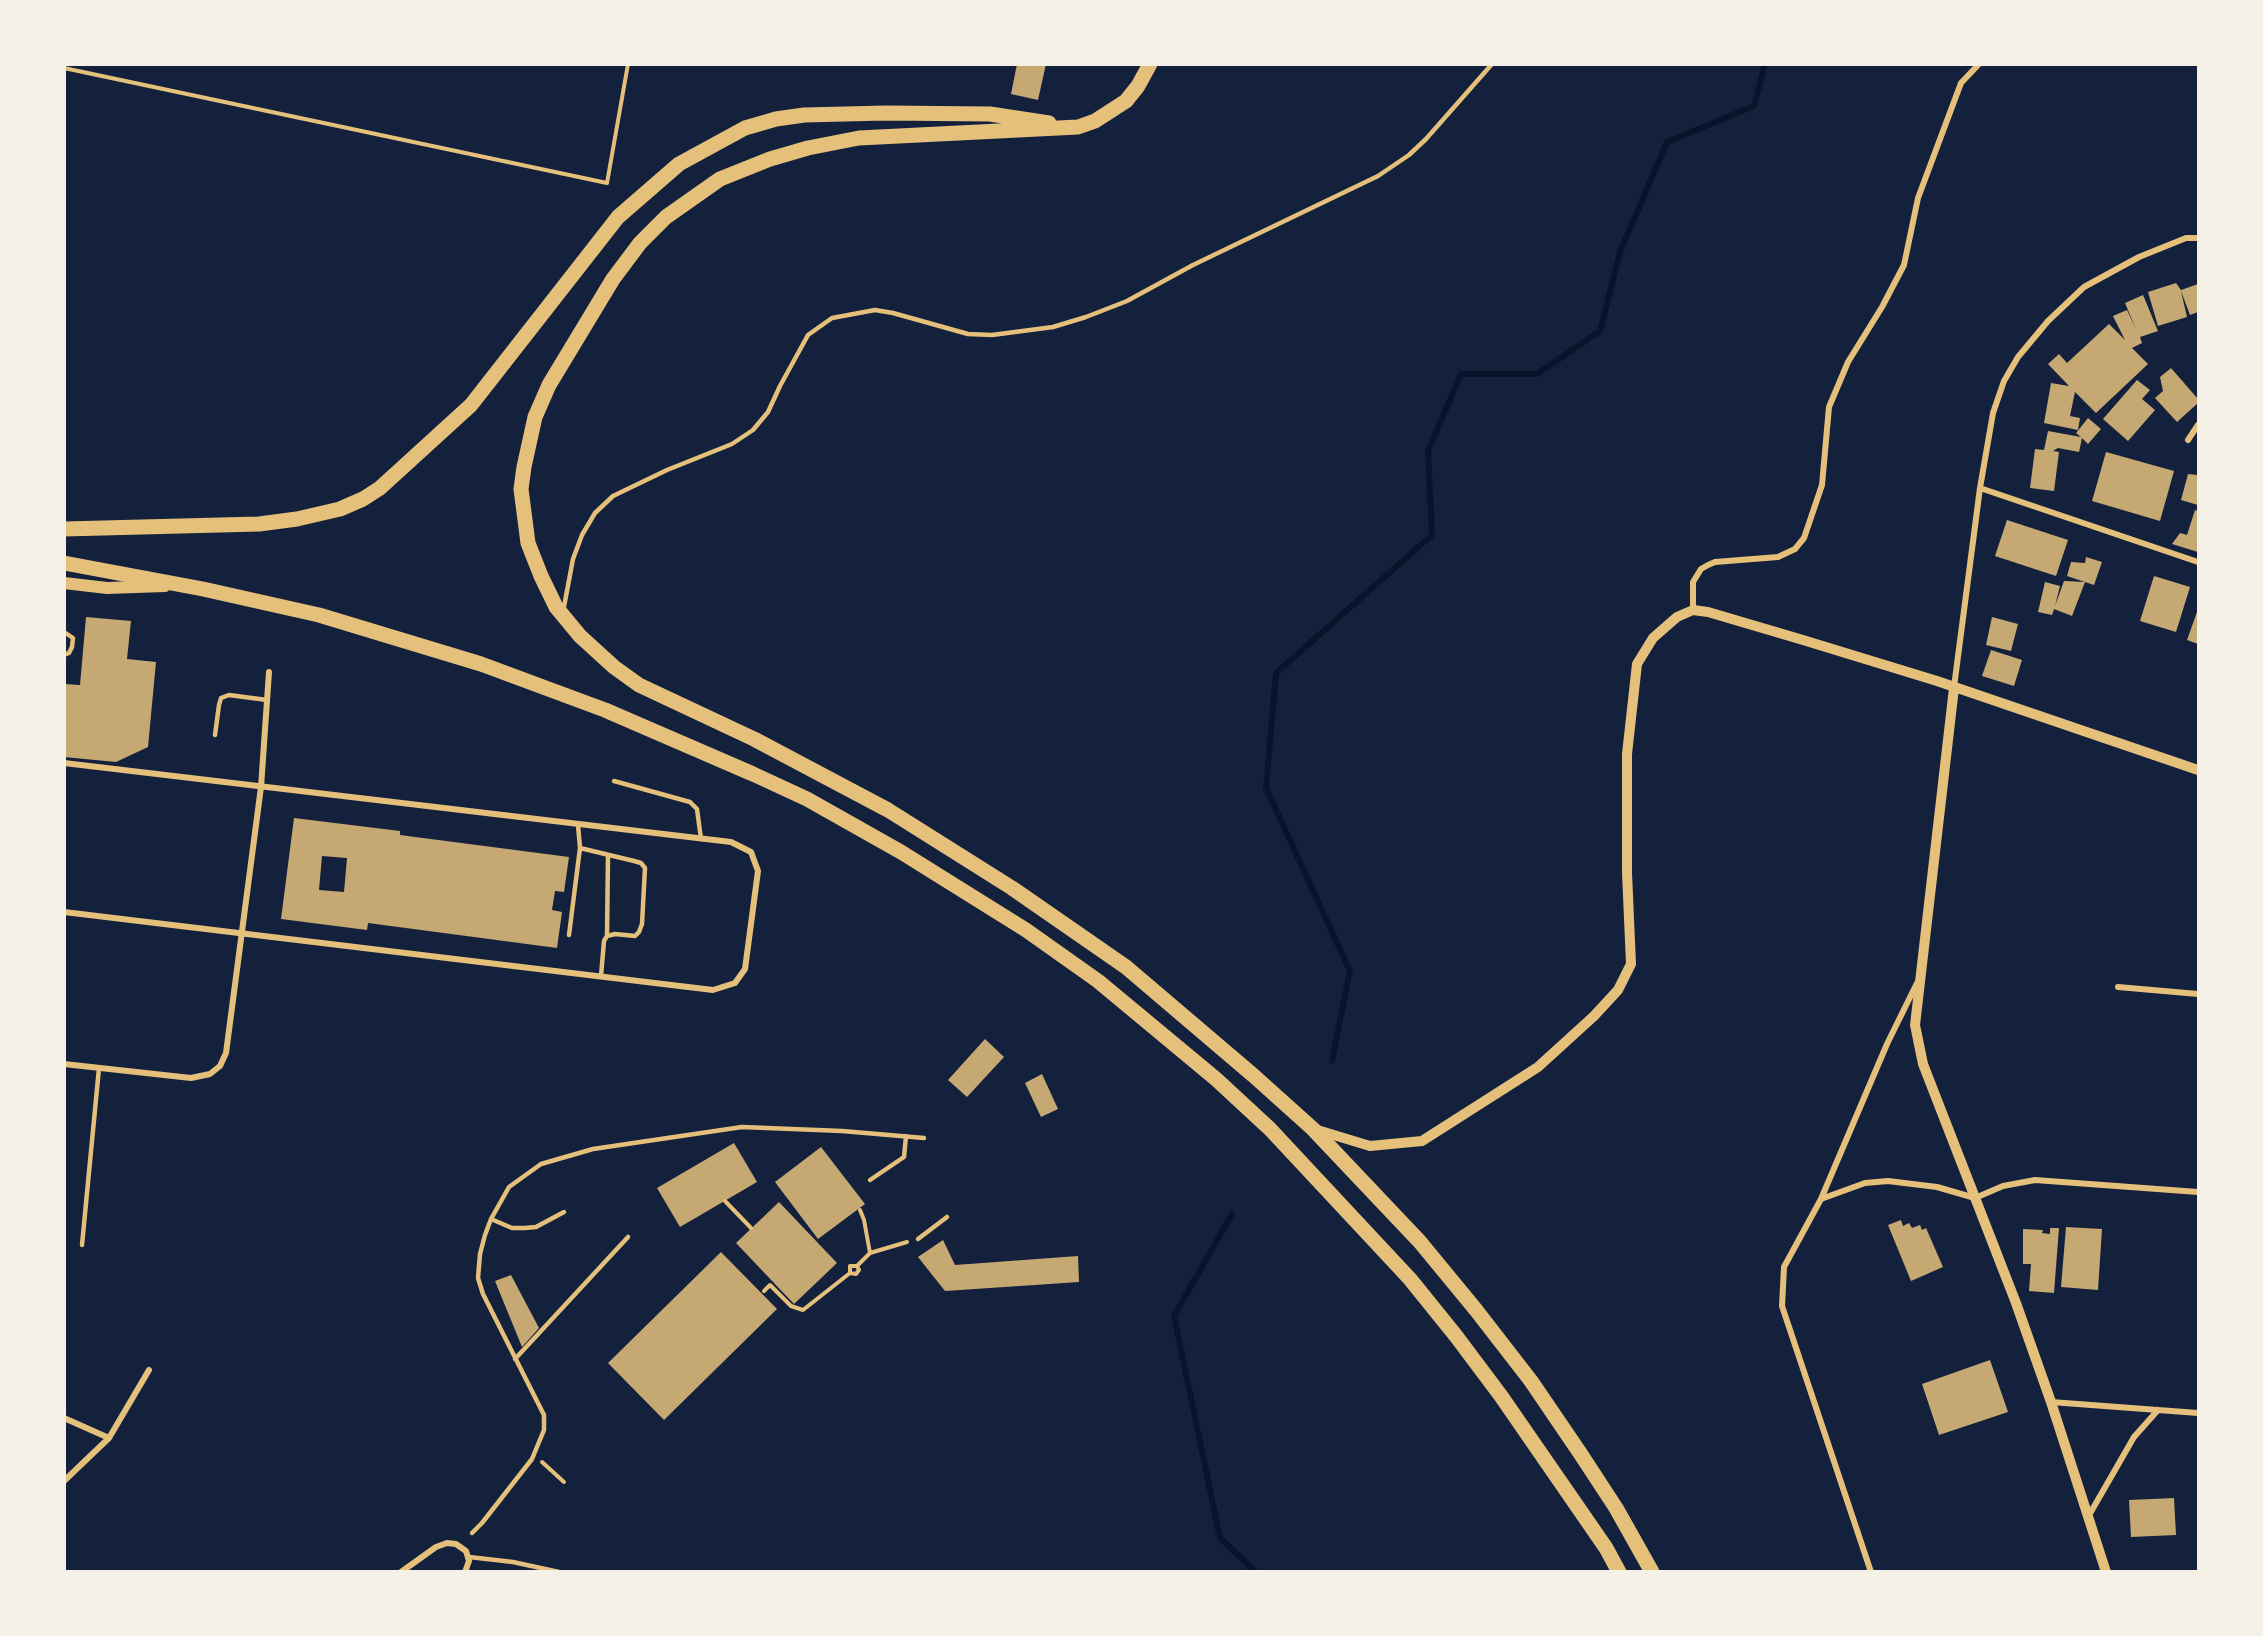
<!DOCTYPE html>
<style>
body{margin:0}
#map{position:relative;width:2263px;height:1636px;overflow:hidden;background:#14213d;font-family:Poppins,sans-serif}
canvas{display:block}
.frame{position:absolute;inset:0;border:66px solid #f6f1e7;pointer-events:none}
</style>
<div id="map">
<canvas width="2263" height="1636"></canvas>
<div class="frame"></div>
</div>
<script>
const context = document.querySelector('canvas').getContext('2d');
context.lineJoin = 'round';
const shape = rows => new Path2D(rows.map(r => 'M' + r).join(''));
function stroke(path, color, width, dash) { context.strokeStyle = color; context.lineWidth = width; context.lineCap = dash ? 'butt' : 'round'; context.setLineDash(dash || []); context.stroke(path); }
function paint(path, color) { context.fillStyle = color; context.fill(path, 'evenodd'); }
stroke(shape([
 [1332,1061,1350,971,1266,788,1276,673,1432,535,1428,451,1461,374,1537,374,1600,331,1620,252,1667,142,1754,106,1765,64],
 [1232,1214,1174,1316,1220,1538,1256,1572]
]), '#0b132b', 6);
paint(shape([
 [1017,64,1046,64,1038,100,1011,94],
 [2176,283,2181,290,2198,284,2198,312,2190,315,2181,291,2187,317,2158,326,2148,292],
 [2143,295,2158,331,2140,337,2142,343,2132,348,2148,364,2096,413,2075,392,2070,416,2080,418,2078,430,2044,423,2051,383,2069,386,2048,364,2059,354,2067,363,2109,324,2125,340,2113,316,2127,310,2136,329,2125,303],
 [2171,368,2198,399,2198,403,2177,422,2155,398,2163,391,2160,377],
 [2137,380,2150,390,2142,399,2155,410,2128,441,2103,419],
 [2088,418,2101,429,2088,444,2082,438,2079,452,2058,448,2053,451,2059,452,2054,491,2030,488,2035,449,2044,450,2048,431,2081,437,2076,433],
 [2106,452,2174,471,2160,521,2092,501],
 [2188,474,2198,475,2198,505,2181,500],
 [2195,510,2198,511,2198,552,2172,544,2180,533,2187,535],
 [2007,520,2068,540,2056,576,1995,556],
 [2086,557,2102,562,2094,585,2067,576,2071,562,2085,563],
 [2154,576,2190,587,2176,632,2140,621],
 [2064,581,2085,582,2072,616,2054,609,2052,615,2038,612,2045,582,2060,586,2055,606],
 [2198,609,2198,644,2187,640],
 [86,617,131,621,127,659,156,662,148,747,116,762,64,757,64,684,80,685],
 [1992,617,2018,624,2011,651,1986,645],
 [1991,650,2022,660,2014,686,1982,676],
 [294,818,400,831,400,835,569,857,564,892,555,891,552,910,562,912,557,948,368,923,367,930,281,919],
 [322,856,347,858,344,892,319,890],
 [985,1039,1004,1057,967,1097,948,1080],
 [1042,1074,1058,1109,1041,1117,1025,1083],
 [734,1143,757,1182,680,1227,657,1188],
 [821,1147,865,1204,818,1239,775,1182],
 [779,1202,837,1263,794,1304,736,1243],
 [1901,1220,1903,1226,1909,1223,1912,1228,1920,1225,1922,1230,1926,1228,1943,1267,1911,1281,1888,1225],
 [2066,1227,2102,1229,2098,1290,2061,1287],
 [2050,1228,2059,1228,2054,1293,2029,1291,2031,1264,2023,1264,2023,1229,2043,1230,2042,1233,2050,1234],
 [943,1240,955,1265,1078,1256,1079,1282,945,1291,918,1257],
 [721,1252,777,1309,664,1420,608,1363],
 [511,1275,539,1328,522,1347,495,1281],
 [1990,1360,2008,1412,1939,1435,1922,1384],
 [2174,1498,2176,1535,2131,1537,2129,1500]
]), '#c6a872');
stroke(shape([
 [64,68,607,183,628,64],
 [725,1201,751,1228],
 [870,1253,907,1242],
 [850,1273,850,1266,857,1266],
 [764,1291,770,1285,791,1306,803,1310,850,1273,856,1274,859,1270,857,1266,870,1253,864,1220,860,1210],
 [542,1462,564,1482]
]), '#e5c07b', 4);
stroke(shape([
 [563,612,573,559,582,535,595,513,613,496,667,470,732,444,753,430,768,412,780,386,808,335,832,318,875,310,893,313,968,334,992,335,1053,327,1086,317,1127,301,1193,265,1378,176,1409,155,1426,139,1492,64],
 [64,632,73,638,72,647,69,653,64,655],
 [215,735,219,705,221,698,229,695,267,700],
 [614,781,690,802,697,809,701,839],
 [578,825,580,848,634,861,641,863,645,868,642,924,639,932,635,936,615,934,607,936,604,941,601,976],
 [569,935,580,848],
 [607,936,608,855],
 [870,1180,904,1157,906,1136],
 [491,1219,512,1228,525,1228,536,1227,564,1212],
 [918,1239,947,1217],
 [82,1245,99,1068],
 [515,1359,628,1237],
 [472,1533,482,1523,532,1459,544,1430,544,1415,483,1294,478,1278,480,1254,485,1235,491,1219,509,1187,541,1164,593,1149,742,1127,842,1131,924,1138],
 [469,1557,513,1562,559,1572]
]), '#e5c07b', 4.5);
stroke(shape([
 [2188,440,2198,425],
 [1980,488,2198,562],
 [1693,610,1693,582,1701,569,1708,565,1715,562,1778,557,1795,549,1804,538,1822,485,1829,407,1848,362,1882,307,1904,265,1918,198,1961,83,1979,64],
 [1954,687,1980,488,1993,413,2004,381,2018,357,2048,321,2084,287,2139,257,2186,238,2198,238],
 [64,763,731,842,751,852,758,871,745,969,735,983,713,990,64,912],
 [2118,987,2198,994],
 [64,1064,191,1078,210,1074,220,1066,226,1053,261,787,269,672],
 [1821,1199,1865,1183,1888,1181,1937,1187,1975,1198,2003,1186,2035,1180,2198,1192],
 [2051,1402,2198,1413],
 [64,1418,109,1438],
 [64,1481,109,1438,149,1370],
 [2088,1517,2134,1437,2158,1410],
 [401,1572,436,1547,447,1543,456,1544,466,1551,469,1561,465,1572],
 [1871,1572,1782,1306,1784,1267,1821,1199,1887,1044,1917,983]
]), '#e5c07b', 6);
stroke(shape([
 [1954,688,1915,1025,1923,1064,2016,1303,2051,1402,2106,1572],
 [1314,1129,1370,1146,1422,1141,1538,1067,1594,1016,1618,990,1631,964,1627,873,1627,754,1637,664,1653,638,1677,617,1693,610,1708,612,1803,640,1937,681,2198,770]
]), '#e5c07b', 10);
stroke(shape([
 [64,583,107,588,165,586]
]), '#e5c07b', 12);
stroke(shape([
 [1150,64,1138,86,1126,101,1095,121,1078,127,859,138,808,148,770,159,720,179,666,217,640,243,613,279,549,385,535,417,524,467,521,489,528,543,541,576,556,607,580,636,614,667,639,685,754,739,888,810,1012,888,1126,967,1254,1076,1313,1129,1420,1242,1476,1310,1531,1381,1580,1453,1616,1508,1652,1572],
 [64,529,259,524,297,519,340,509,363,499,380,488,471,405,618,217,679,164,745,128,776,119,804,115,886,113,990,114,1049,123],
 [64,563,203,589,319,615,481,664,605,710,753,774,807,799,901,852,1026,930,1098,981,1216,1079,1270,1129,1410,1279,1456,1336,1501,1396,1606,1548,1619,1572]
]), '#e5c07b', 15);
</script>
